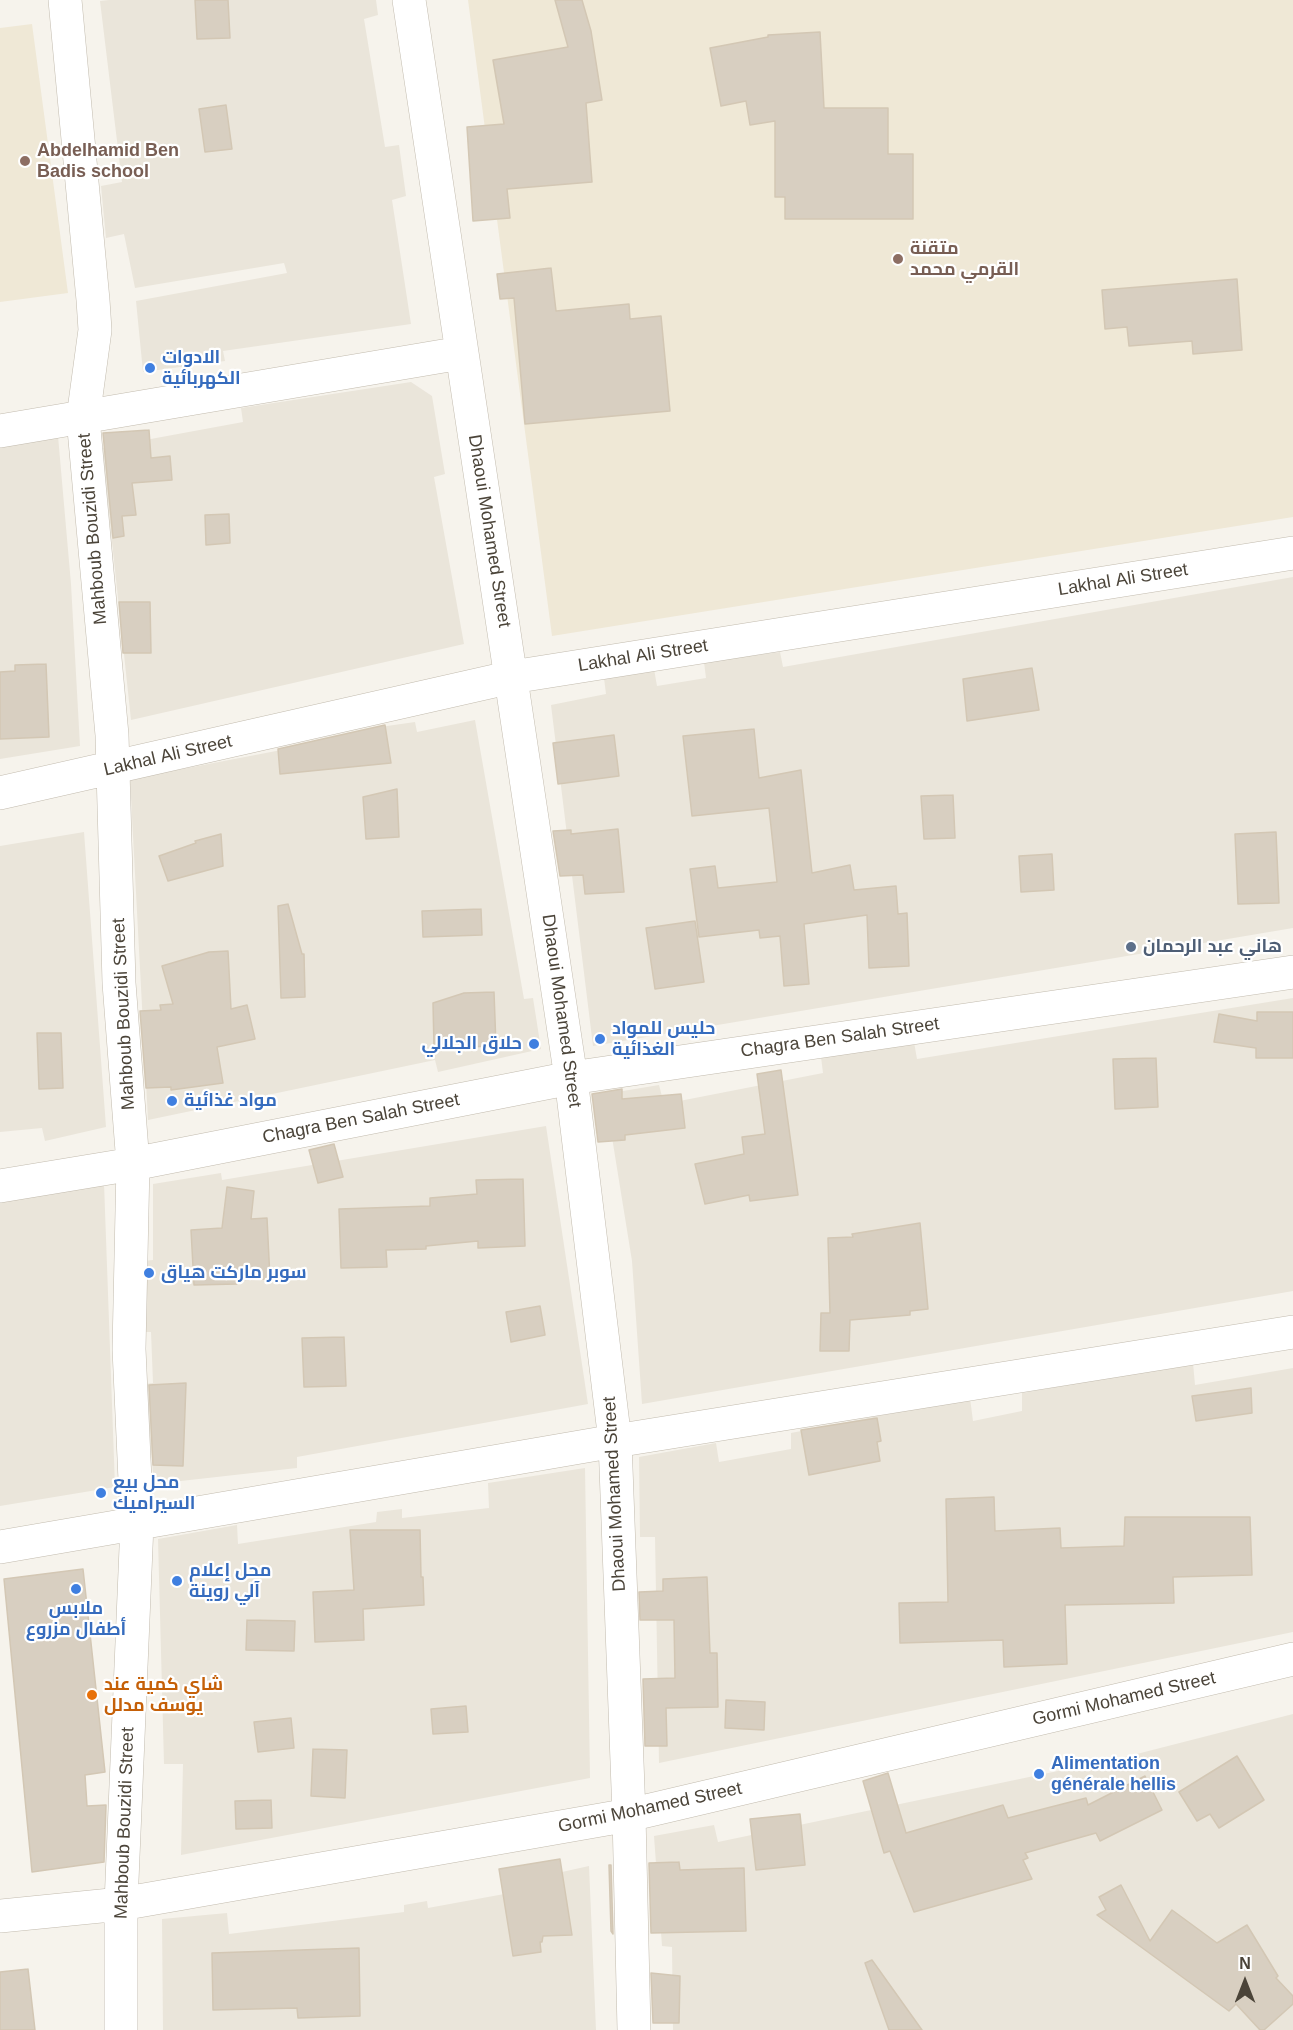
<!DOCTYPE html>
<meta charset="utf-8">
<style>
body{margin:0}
#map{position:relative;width:1293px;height:2030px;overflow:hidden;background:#f6f3ec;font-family:Arial,sans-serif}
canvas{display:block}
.north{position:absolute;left:1215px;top:1952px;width:60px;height:60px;-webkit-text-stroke:4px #fff;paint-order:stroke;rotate:0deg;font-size:16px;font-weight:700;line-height:24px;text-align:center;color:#4b4439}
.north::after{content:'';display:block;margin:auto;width:21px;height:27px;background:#4b4439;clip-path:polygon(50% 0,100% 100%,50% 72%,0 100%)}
</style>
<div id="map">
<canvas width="1293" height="2030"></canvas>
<div class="north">N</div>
</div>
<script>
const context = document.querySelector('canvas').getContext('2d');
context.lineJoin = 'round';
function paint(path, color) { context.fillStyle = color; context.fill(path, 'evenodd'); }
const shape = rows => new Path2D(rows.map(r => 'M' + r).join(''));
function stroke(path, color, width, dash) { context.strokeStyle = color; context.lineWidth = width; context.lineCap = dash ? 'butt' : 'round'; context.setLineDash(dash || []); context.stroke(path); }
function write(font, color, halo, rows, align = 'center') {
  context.font = font + ' Arial,Cairo,sans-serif'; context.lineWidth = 4.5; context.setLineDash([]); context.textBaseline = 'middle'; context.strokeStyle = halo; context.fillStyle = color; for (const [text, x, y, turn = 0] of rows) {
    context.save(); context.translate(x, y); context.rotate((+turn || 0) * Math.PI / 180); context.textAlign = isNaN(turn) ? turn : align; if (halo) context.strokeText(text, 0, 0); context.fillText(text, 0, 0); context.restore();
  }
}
paint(shape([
 [109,0,376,0,378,15,364,19,385,147,399,145,406,196,392,200,411,324,223,351,225,361,143,372,136,301,287,273,284,263,135,288,124,234,106,238,101,186,122,182,100,1],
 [411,382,432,396,445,474,434,477,464,644,131,720,102,448,243,422,241,408],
 [58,436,71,584,80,746,0,759,0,447],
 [1293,577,1293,928,593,1046,551,705,606,694,604,678,654,669,657,686,706,678,704,662,780,652,783,667],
 [475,720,524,999,533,998,541,1049,438,1072,435,1060,148,1120,130,779,344,738,380,727,415,722,417,732],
 [84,832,106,1127,45,1141,42,1128,0,1132,0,846],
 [1293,998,1293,1291,642,1404,632,1261,605,1094,659,1085,664,1104,823,1073,821,1057,914,1042,917,1059],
 [546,1126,588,1404,297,1457,297,1468,154,1484,145,1384,153,1383,151,1332,144,1332,143,1261,153,1260,153,1184,221,1173,222,1180],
 [104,1183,115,1487,0,1506,0,1200],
 [1193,1363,1195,1385,1293,1368,1293,1632,659,1763,655,1537,640,1537,639,1457,716,1443,719,1462,791,1449,791,1433,970,1398,973,1421,1022,1411,1022,1393],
 [585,1468,590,1778,181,1855,183,1764,164,1764,158,1539,237,1525,238,1544,376,1522,377,1512,402,1509,402,1518,489,1508,488,1483],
 [1293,1714,1293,2030,673,2030,672,1947,662,1946,654,1836,714,1825,718,1842,1125,1757],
 [589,1866,596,2030,163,2030,162,1919,227,1913,229,1934,404,1912,404,1905,427,1901,428,1908,526,1890,526,1880]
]), '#eae5da');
paint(shape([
 [468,0,1293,0,1293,517,552,636],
 [32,24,68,293,0,302,0,28]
]), '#efe8d6');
const building = shape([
 [195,0,228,0,230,38,197,39,195,0],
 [555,0,582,0,591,31,602,100,586,103,592,182,507,189,510,218,473,221,467,127,504,124,493,60,568,47,555,0],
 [820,32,824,108,888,108,888,154,913,154,913,219,785,219,785,197,775,197,775,121,750,125,746,101,721,106,710,48,768,37,768,35,820,32],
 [226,105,232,149,205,152,199,109,226,105],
 [551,268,556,311,629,304,630,319,661,316,670,411,525,424,514,298,500,299,497,274,551,268],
 [1237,279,1242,350,1193,354,1192,341,1129,346,1127,327,1105,329,1102,290,1237,279],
 [149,430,151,458,170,456,172,480,132,483,136,515,122,516,124,536,113,538,103,433,149,430],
 [229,514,230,543,206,545,205,515,229,514],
 [119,602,150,602,151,653,123,653,119,602],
 [46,664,49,737,0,739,0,672,15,671,15,665,46,664],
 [1032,668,1039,710,967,721,963,679,1032,668],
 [385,725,391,763,280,774,278,749,385,725],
 [754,729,759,778,801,770,812,873,850,865,854,890,896,886,898,914,907,913,909,966,869,968,867,915,804,924,809,984,784,986,780,936,760,938,759,930,699,937,690,869,715,866,718,888,777,882,769,808,692,816,683,736,754,729],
 [614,735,619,776,558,784,553,743,614,735],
 [397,789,399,837,366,839,363,797,397,789],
 [953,795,955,838,924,839,921,796,953,795],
 [618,829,624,892,585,894,583,875,560,876,553,831,571,830,571,834,618,829],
 [1276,832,1279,903,1238,904,1235,834,1276,832],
 [221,834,223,866,168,881,159,856,196,843,195,841,221,834],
 [1052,854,1054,890,1021,892,1019,856,1052,854],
 [288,904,302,954,304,954,305,997,281,998,278,906,288,904],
 [481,909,482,935,423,937,422,911,481,909],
 [695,921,704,982,655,989,646,928,695,921],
 [228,951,231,1009,247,1005,255,1039,217,1047,223,1083,171,1090,171,1087,146,1088,140,1011,161,1010,160,1005,173,1004,162,966,209,952,228,951],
 [494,992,496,1046,434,1048,433,1003,464,993,494,992],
 [1257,1012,1293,1012,1293,1058,1256,1058,1256,1048,1214,1042,1219,1014,1257,1021,1257,1012],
 [37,1033,61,1033,63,1088,39,1089,37,1033],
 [1156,1058,1158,1107,1115,1109,1113,1059,1156,1058],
 [781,1070,798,1195,750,1201,749,1195,705,1204,695,1164,744,1154,742,1137,765,1134,757,1074,781,1070],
 [622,1089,622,1099,681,1094,685,1128,625,1135,625,1140,598,1142,592,1094,622,1089],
 [334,1144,343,1177,318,1183,309,1150,334,1144],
 [523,1179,525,1246,478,1248,478,1241,426,1246,426,1249,386,1250,387,1267,341,1268,339,1209,430,1206,430,1198,477,1194,476,1180,523,1179],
 [227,1187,254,1191,251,1219,267,1218,270,1279,237,1280,237,1284,194,1285,191,1230,222,1228,227,1187],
 [920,1223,928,1309,910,1311,910,1315,850,1320,849,1351,820,1351,821,1313,830,1313,828,1238,853,1237,852,1234,920,1223],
 [540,1306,545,1335,511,1342,506,1312,540,1306],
 [344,1337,346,1386,304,1387,302,1338,344,1337],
 [186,1383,183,1466,153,1465,149,1385,186,1383],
 [1251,1388,1252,1413,1196,1421,1192,1396,1251,1388],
 [877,1418,881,1441,877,1442,880,1461,809,1475,801,1430,877,1418],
 [994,1497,995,1531,1060,1528,1061,1548,1124,1546,1125,1517,1250,1517,1252,1575,1173,1577,1174,1603,1065,1605,1067,1664,1004,1667,1003,1640,900,1643,899,1603,948,1602,946,1499,994,1497],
 [350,1530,420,1530,421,1577,423,1577,424,1605,363,1609,364,1640,315,1642,313,1592,354,1590,350,1530],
 [83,1569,105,1772,85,1775,87,1806,106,1805,104,1862,32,1872,4,1579,83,1569],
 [707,1577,710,1653,717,1653,718,1707,666,1708,667,1746,645,1746,643,1679,675,1678,674,1620,640,1620,639,1592,663,1591,663,1579,707,1577],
 [247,1620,295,1621,294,1651,246,1650,247,1620],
 [726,1700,765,1702,764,1730,725,1728,726,1700],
 [466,1706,468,1732,433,1734,431,1709,466,1706],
 [291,1718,294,1748,258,1752,254,1722,291,1718],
 [313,1749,347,1750,345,1798,311,1796,313,1749],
 [1237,1756,1264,1800,1219,1828,1210,1814,1197,1821,1179,1792,1237,1756],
 [888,1773,906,1833,1003,1805,1008,1818,1086,1798,1088,1805,1145,1776,1162,1810,1100,1841,1096,1833,1025,1853,1028,1858,1023,1860,1032,1879,914,1912,890,1851,884,1853,863,1781,888,1773],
 [271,1800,272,1828,236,1829,235,1801,271,1800],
 [800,1814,805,1865,756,1870,750,1819,800,1814],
 [560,1859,572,1935,543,1936,542,1942,540,1942,541,1952,513,1956,499,1869,560,1859],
 [679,1862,680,1870,744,1868,746,1931,651,1933,649,1863,679,1862],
 [609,1865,611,1865,613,1934,611,1931,609,1865],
 [1121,1885,1150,1941,1172,1910,1217,1943,1247,1925,1278,1976,1276,1978,1293,1996,1293,2004,1264,2030,1260,2030,1236,2004,1229,2011,1097,1915,1106,1910,1099,1897,1121,1885],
 [359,1948,360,2016,298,2018,297,2008,213,2010,212,1953,359,1948],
 [872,1960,922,2030,889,2030,865,1963,872,1960],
 [28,1969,35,2030,0,2030,0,1972,28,1969],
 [651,1973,680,1976,679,2023,653,2023,651,1973]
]);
paint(building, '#d8cfc1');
stroke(building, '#d3c7b4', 1.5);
const minor = shape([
 [65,0,93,300,95,330,83,418,112,735,119,983,133,1164,129,1349,137,1524,121,1904,121,2030],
 [409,0,571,1078,615,1441,629,1815,634,2030],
 [0,431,461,353],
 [0,793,512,677,1293,553],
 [0,1186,133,1164,571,1078,1293,972],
 [0,1547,615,1441,1293,1332],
 [0,1916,121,1904,629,1815,1293,1659]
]);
stroke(minor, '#c2bbae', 34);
stroke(minor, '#fff', 33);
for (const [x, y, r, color] of [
 [25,161,6,"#8d6e63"],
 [898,259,6,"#8d6e63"],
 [150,368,6,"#3f7fe0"],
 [1131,947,6,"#5c6f8a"],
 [600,1039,6,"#3f7fe0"],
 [534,1044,6,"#3f7fe0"],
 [172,1101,6,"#3f7fe0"],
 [149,1273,6,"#3f7fe0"],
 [101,1493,6,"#3f7fe0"],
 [177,1581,6,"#3f7fe0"],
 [76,1589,6,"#3f7fe0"],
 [92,1695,6,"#e8710a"],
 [1039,1774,6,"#3f7fe0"]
]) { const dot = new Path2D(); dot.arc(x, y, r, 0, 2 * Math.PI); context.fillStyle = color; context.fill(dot); stroke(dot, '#fff', 2); }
write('bold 18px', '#785e54', '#fff', [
 ["Abdelhamid Ben",37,151],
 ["Badis school",37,172],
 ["متقنة",910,249],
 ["القرمي محمد",910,270]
], 'left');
write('bold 18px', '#366cbe', '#fff', [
 ["الادوات",162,358],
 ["الكهربائية",162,379],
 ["حليس للمواد",612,1029],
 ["الغذائية",612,1050],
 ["حلاق الجلالي",522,1044,"right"],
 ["مواد غذائية",184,1101],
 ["سوبر ماركت هياق",161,1273],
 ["محل بيع",113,1483],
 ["السيراميك",113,1504],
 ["محل إعلام",189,1571],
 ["آلي روينة",189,1592],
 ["ملابس",76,1609,"center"],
 ["أطفال مزروع",76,1630,"center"],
 ["Alimentation",1051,1764],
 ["générale hellis",1051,1785]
], 'left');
write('18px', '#4b4439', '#fff', [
 ["Mahboub Bouzidi Street",93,529,-95],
 ["Dhaoui Mohamed Street",489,531,81],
 ["Lakhal Ali Street",1123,580,-9],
 ["Lakhal Ali Street",643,656,-9],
 ["Lakhal Ali Street",168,756,-13],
 ["Dhaoui Mohamed Street",561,1011,82],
 ["Mahboub Bouzidi Street",124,1014,-93],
 ["Chagra Ben Salah Street",840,1038,-8],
 ["Chagra Ben Salah Street",361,1119,-11],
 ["Dhaoui Mohamed Street",615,1494,-93],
 ["Gormi Mohamed Street",1124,1699,-13],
 ["Gormi Mohamed Street",650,1808,-12],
 ["Mahboub Bouzidi Street",125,1823,-88]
]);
write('bold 18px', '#4e5e75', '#fff', [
 ["هاني عبد الرحمان",1143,947]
], 'left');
write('bold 18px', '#c56008', '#fff', [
 ["شاي كمية عند",104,1685],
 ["يوسف مدلل",104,1706]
], 'left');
</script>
